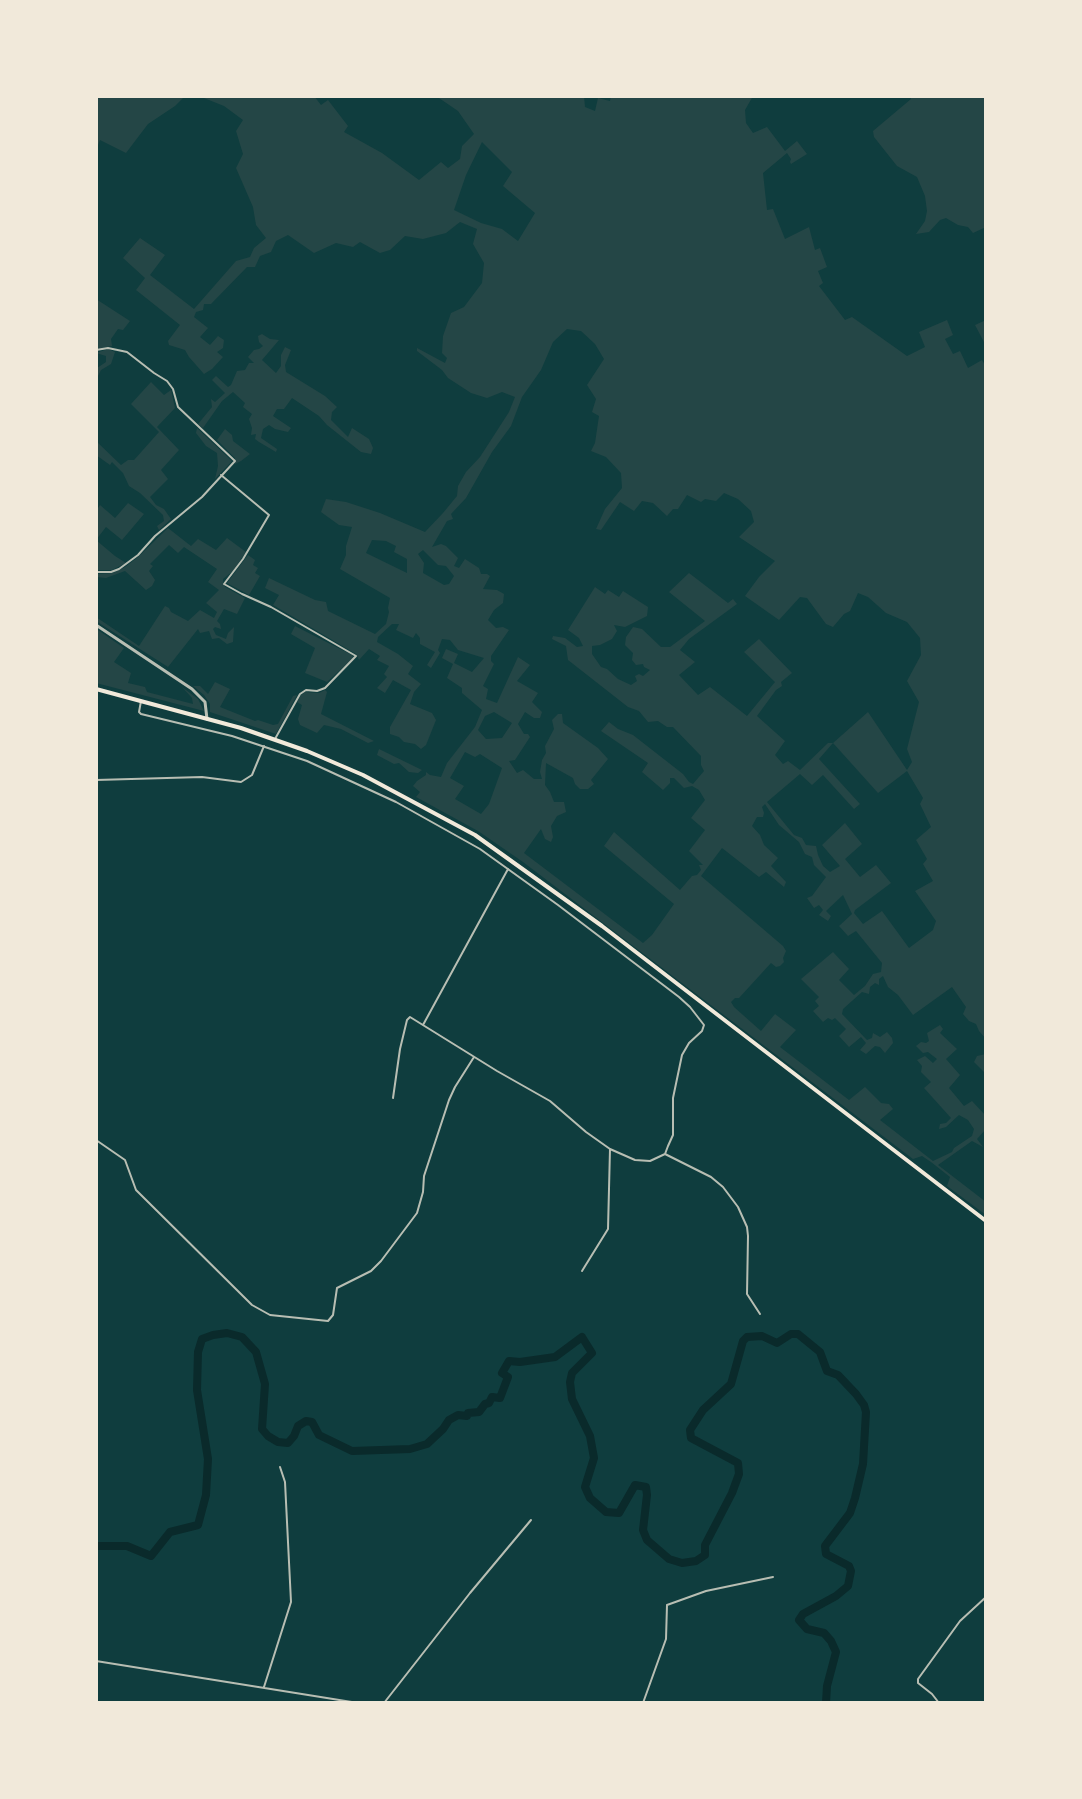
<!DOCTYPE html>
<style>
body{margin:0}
#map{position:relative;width:1082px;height:1799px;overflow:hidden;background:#0f3d3e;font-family:"Exo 2",sans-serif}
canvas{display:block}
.frame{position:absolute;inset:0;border:98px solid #f1e9da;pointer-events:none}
</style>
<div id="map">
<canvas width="1082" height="1799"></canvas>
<div class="frame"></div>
</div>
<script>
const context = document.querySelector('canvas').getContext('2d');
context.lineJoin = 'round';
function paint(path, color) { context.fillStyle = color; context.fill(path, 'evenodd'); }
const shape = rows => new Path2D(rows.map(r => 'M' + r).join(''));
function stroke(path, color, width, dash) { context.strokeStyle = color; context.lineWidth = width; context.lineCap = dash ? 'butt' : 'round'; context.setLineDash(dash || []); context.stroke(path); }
paint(shape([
 [96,96,185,96,175,106,148,124,126,153,100,140,96,150],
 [199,96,314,96,321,105,328,100,348,126,344,132,382,153,419,180,441,162,448,168,460,159,462,146,474,134,458,111,436,96,584,96,585,107,595,111,598,98,610,101,611,96,753,96,745,110,746,123,753,133,767,127,785,151,797,141,807,154,791,164,790,162,791,159,787,153,763,173,767,210,773,209,785,239,809,227,815,250,820,248,827,267,818,271,823,283,819,286,845,320,852,317,907,356,925,347,919,332,947,320,953,335,945,339,953,354,960,351,968,368,982,360,986,367,986,1039,979,1031,976,1024,969,1021,963,1014,966,1007,952,987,913,1015,898,995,888,987,883,976,879,979,879,985,875,983,870,987,869,994,862,992,843,1009,842,1014,867,1040,872,1038,873,1033,880,1037,887,1032,892,1038,893,1043,885,1053,880,1047,875,1046,866,1054,860,1050,866,1043,861,1037,849,1047,839,1036,846,1029,835,1018,832,1020,828,1018,823,1022,813,1011,819,1006,815,1001,819,997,801,979,833,952,849,969,839,980,854,995,865,986,873,974,881,972,882,963,856,931,848,936,839,926,852,914,843,895,826,911,831,916,828,921,819,915,823,910,819,905,814,908,807,898,812,896,826,877,814,865,812,857,805,854,799,842,779,825,765,804,762,807,764,813,763,817,757,817,752,826,760,835,764,845,778,858,771,866,786,882,784,887,766,872,759,877,722,848,701,876,783,946,786,951,783,958,784,962,780,966,776,967,771,963,739,998,735,998,731,1002,734,1007,761,1031,775,1014,796,1030,780,1047,849,1100,865,1087,881,1103,889,1104,893,1109,880,1120,933,1161,952,1152,954,1148,972,1136,974,1129,968,1120,959,1115,946,1127,939,1129,940,1124,946,1123,951,1118,924,1088,931,1082,921,1072,922,1066,917,1060,925,1056,933,1063,937,1059,928,1052,923,1053,916,1046,921,1042,926,1043,929,1041,927,1033,940,1025,943,1029,940,1033,957,1049,946,1059,960,1075,949,1088,964,1106,972,1101,986,1116,986,1129,977,1139,983,1147,972,1141,938,1165,986,1202,986,1215,947,1186,950,1177,931,1162,922,1156,913,1159,523,862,478,831,416,797,420,792,413,786,417,781,426,775,426,772,430,775,441,777,447,763,475,727,482,710,462,693,462,688,447,678,453,664,442,658,446,649,458,654,454,663,472,672,484,658,458,650,450,640,442,639,438,650,440,653,431,668,427,665,435,652,420,644,420,638,416,633,413,638,396,630,399,624,392,624,378,637,377,642,398,654,413,666,408,674,421,684,414,692,410,704,432,713,436,720,426,745,421,749,415,744,404,742,399,737,390,734,390,727,411,690,393,680,385,693,377,688,387,677,384,674,389,666,377,660,380,656,369,649,359,660,356,654,273,605,279,595,265,588,269,578,315,600,326,602,328,611,375,634,386,624,389,612,388,608,390,598,340,569,346,555,346,546,352,527,339,525,321,512,326,499,346,502,380,513,425,532,443,513,457,496,458,486,466,472,480,457,509,412,515,397,502,392,487,398,471,393,448,378,442,370,417,351,417,348,445,363,447,358,442,353,443,336,451,313,464,307,482,283,484,263,473,244,477,229,460,222,446,233,423,239,405,236,390,250,380,253,360,242,353,247,336,243,314,253,288,235,276,241,271,252,260,256,255,267,247,267,211,304,204,304,203,310,196,312,194,317,208,328,200,337,210,345,218,336,224,340,223,348,217,352,223,357,212,369,204,374,189,357,185,350,169,345,168,341,180,325,136,290,145,278,123,258,140,238,165,255,150,275,194,309,236,261,250,257,254,248,266,238,256,225,253,207,236,168,243,154,236,131,243,120,224,106],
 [482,142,512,172,503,186,535,213,518,241,502,229,481,223,454,210,466,175],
 [567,329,581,331,595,344,604,359,587,385,596,399,592,412,599,416,595,443,591,451,606,457,621,473,622,488,605,509,596,529,601,530,620,502,634,511,642,501,653,503,667,516,673,509,678,509,687,495,701,502,705,499,716,501,724,493,738,499,751,511,754,522,739,537,775,561,759,577,745,596,779,620,800,597,807,598,826,624,833,627,844,614,850,611,858,593,868,597,886,613,907,622,920,638,921,655,907,681,919,702,907,749,912,762,907,770,868,712,833,743,828,743,800,770,788,761,783,764,775,755,785,741,757,716,776,690,782,686,781,682,792,673,759,639,744,652,775,682,747,716,710,687,698,695,679,675,695,662,680,650,689,639,737,604,733,599,728,603,689,573,669,592,705,621,670,647,661,647,642,629,633,627,626,637,625,645,633,653,632,660,636,665,643,664,644,667,650,670,643,676,639,674,635,676,637,681,631,685,618,679,607,669,601,667,592,654,592,646,600,645,612,639,617,631,614,625,625,627,647,616,648,607,623,591,619,597,608,590,605,594,595,587,568,630,579,638,583,646,577,647,565,638,553,636,552,639,566,646,568,660,628,707,639,711,648,722,658,721,667,727,673,727,701,756,701,765,704,771,693,784,689,782,683,774,633,735,618,729,609,722,601,731,648,763,642,772,663,790,670,783,670,778,674,778,684,788,692,786,699,790,705,800,691,818,705,830,689,851,703,865,699,865,701,870,697,875,692,876,680,890,614,832,604,846,674,904,652,935,643,943,524,853,541,829,545,839,551,842,553,837,551,826,557,816,566,812,564,802,554,802,550,792,545,785,546,763,573,778,575,784,580,789,588,789,594,784,591,780,608,759,598,748,563,723,562,714,558,714,552,720,554,729,545,746,546,753,542,760,540,772,542,779,534,779,523,770,517,773,509,761,515,760,530,737,528,734,524,734,518,724,525,712,534,718,540,718,542,712,532,702,538,693,517,681,530,665,518,657,497,703,486,699,488,689,483,686,494,664,491,661,491,656,509,630,503,627,496,628,488,620,494,610,503,603,504,594,497,590,483,589,490,576,487,574,481,574,479,568,465,559,459,568,454,566,458,558,446,546,441,544,432,547,447,521,453,519,451,514,466,498,492,452,511,426,522,397,541,370,553,342],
 [372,540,386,541,396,546,394,552,407,559,407,573,366,553],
 [423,550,438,565,446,566,454,576,449,584,444,585,423,573,424,563,418,554],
 [494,712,512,723,502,738,486,739,478,730,485,716],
 [833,743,878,793,907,771,923,798,920,804,931,827,916,840,927,859,923,864,933,881,915,891,936,921,933,930,909,948,882,911,863,924,854,913,855,910,891,883,876,865,860,877,845,859,862,844,845,823,822,845,840,866,830,872,823,866,818,855,816,846,806,845,802,838,794,835,767,802,800,774,812,785,823,775,854,809,860,804,819,759],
 [465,752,475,757,480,754,502,768,489,804,481,814,455,799,464,786,450,778],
 [910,96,986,96,986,227,973,233,968,227,958,225,946,218,940,220,929,232,916,234,925,221,927,211,925,196,917,177,897,166,874,137,873,131,911,99],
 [96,299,130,321,123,330,118,329,111,339,112,346,96,349],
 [986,320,986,344,985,344,975,325],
 [262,334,270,339,279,340,262,360,276,373,281,366,281,355,285,347,291,350,285,365,286,372,325,396,337,407,332,412,331,420,348,437,352,428,369,439,373,448,371,454,361,452,327,425,319,416,292,398,284,409,277,409,273,416,291,428,288,432,275,429,269,425,263,429,261,438,277,449,276,452,259,442,255,439,256,434,251,435,252,428,249,419,252,414,243,407,245,403,233,392,222,401,203,428,198,424,212,407,211,399,215,402,225,393,212,380,216,376,228,387,231,385,237,371,245,370,249,363,254,363,248,357,254,350,259,349,263,346,259,342,258,336],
 [108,349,115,352,111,364,101,370,96,380,97,368,106,362,106,356,96,353],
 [151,382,164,395,171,390,175,408,157,427,179,450,161,470,168,479,150,497,156,505,164,509,171,519,159,530,157,526,164,521,163,515,140,493,129,486,123,473,112,462,110,465,96,455,96,441,121,465,128,460,134,460,159,432,131,404],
 [197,428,232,461,215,479,218,466,217,453,206,446,196,433],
 [225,429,232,435,233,441,250,454,241,461,235,464,235,458,217,440],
 [128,503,144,514,122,540,106,527,96,540,115,556,126,563,112,570,96,570,98,561,96,559,96,511,100,505,115,518],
 [168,528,191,546,198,539,216,550,227,538,246,552,233,571,223,579,223,583,225,587,245,598,237,614,224,609,217,621,220,624,221,629,215,627,213,629,216,635,226,639,228,633,234,627,233,642,227,644,219,638,212,639,209,631,200,633,198,629,168,667,96,621,96,617,139,646,165,606,169,608,171,612,188,621,200,610,214,618,217,612,206,603,219,590,208,582,217,569,184,547,178,553,169,545,150,564,153,566,149,571,155,580,152,586,146,590,125,571,106,578,96,577,96,574,113,573,125,567,138,557],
 [248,555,255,560,253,565,258,568,255,573,260,576,249,595,227,583],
 [295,626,350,654,353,656,352,659,327,682,305,673,315,648,291,634],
 [98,630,124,648,114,662,131,673,128,683,145,687,147,692,193,704,192,698,182,687,198,699,204,711,96,683,96,637],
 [215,682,230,689,220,707,255,721,258,720,273,725,278,724,293,696,297,695,276,734,210,712,210,704,204,695,193,686,200,686,208,694],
 [325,690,327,692,321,714,374,741,368,743,341,729,324,725,317,733,300,725,298,719,302,705,297,702,301,695,305,692,319,693],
 [379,749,422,770,418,773,409,772,399,763,394,764,377,755],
 [986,1054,986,1074,974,1062,977,1056]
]), '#244646');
stroke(shape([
 [96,1546,127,1546,151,1556,170,1532,198,1525,206,1495,208,1459,197,1390,198,1352,202,1339,213,1335,227,1333,242,1337,256,1352,265,1384,262,1429,268,1436,278,1442,288,1443,294,1436,298,1426,306,1421,312,1422,319,1435,352,1451,410,1449,427,1444,443,1429,449,1420,458,1415,467,1416,468,1413,479,1412,485,1404,489,1403,492,1397,500,1398,508,1377,502,1373,509,1361,520,1362,555,1357,582,1337,592,1353,572,1373,570,1382,572,1399,590,1436,594,1458,585,1487,590,1498,606,1512,619,1513,635,1485,646,1487,647,1495,643,1530,647,1540,669,1559,682,1563,696,1561,705,1555,705,1545,732,1493,739,1474,738,1463,691,1438,690,1430,703,1410,731,1384,743,1341,747,1337,762,1336,777,1343,791,1334,798,1334,820,1352,827,1371,838,1375,856,1394,864,1405,866,1412,863,1464,855,1498,850,1513,825,1546,826,1554,849,1566,851,1571,848,1586,836,1596,803,1614,799,1620,807,1629,824,1633,831,1641,836,1652,827,1686,826,1703]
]), '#0a2a2b', 8);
stroke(shape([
 [96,350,108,348,127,352,154,373,167,381,173,389,178,407,235,461,202,497,155,536,138,555,119,569,111,572,96,572],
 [221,475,269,515,243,559,224,584,242,594,271,607,356,656,325,688,317,691,306,690,300,694,275,739],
 [141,701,139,712,141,714,232,736,307,761,396,802,480,849,558,905,679,997,690,1007,704,1025,702,1031,689,1043,682,1055,673,1098,673,1135,668,1146,665,1154,650,1161,635,1160,610,1149,586,1132,550,1101,497,1071,410,1017,407,1020,400,1049,393,1098],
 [96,780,202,777,241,782,252,775,264,746],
 [423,1025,508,869],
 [96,1140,125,1160,136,1190,252,1305,270,1315,328,1321,333,1315,337,1288,371,1271,381,1261,417,1213,423,1192,424,1176,449,1100,455,1087,474,1057],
 [665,1154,711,1177,723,1187,738,1207,747,1227,748,1236,747,1294,760,1314],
 [582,1271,608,1229,610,1149],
 [96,1661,358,1703],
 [264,1687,291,1602,285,1482,280,1467],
 [384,1703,470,1593,531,1520],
 [643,1703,666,1639,667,1605,706,1591,773,1577],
 [939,1703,932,1694,918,1683,918,1679,960,1621,986,1597]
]), '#b8beb3', 2);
stroke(shape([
 [96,625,192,689,205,702,207,719]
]), '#b8beb3', 3);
stroke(shape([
 [96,689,241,728,307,751,363,775,475,835,602,926,986,1221]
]), '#f1e9da', 4);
</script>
